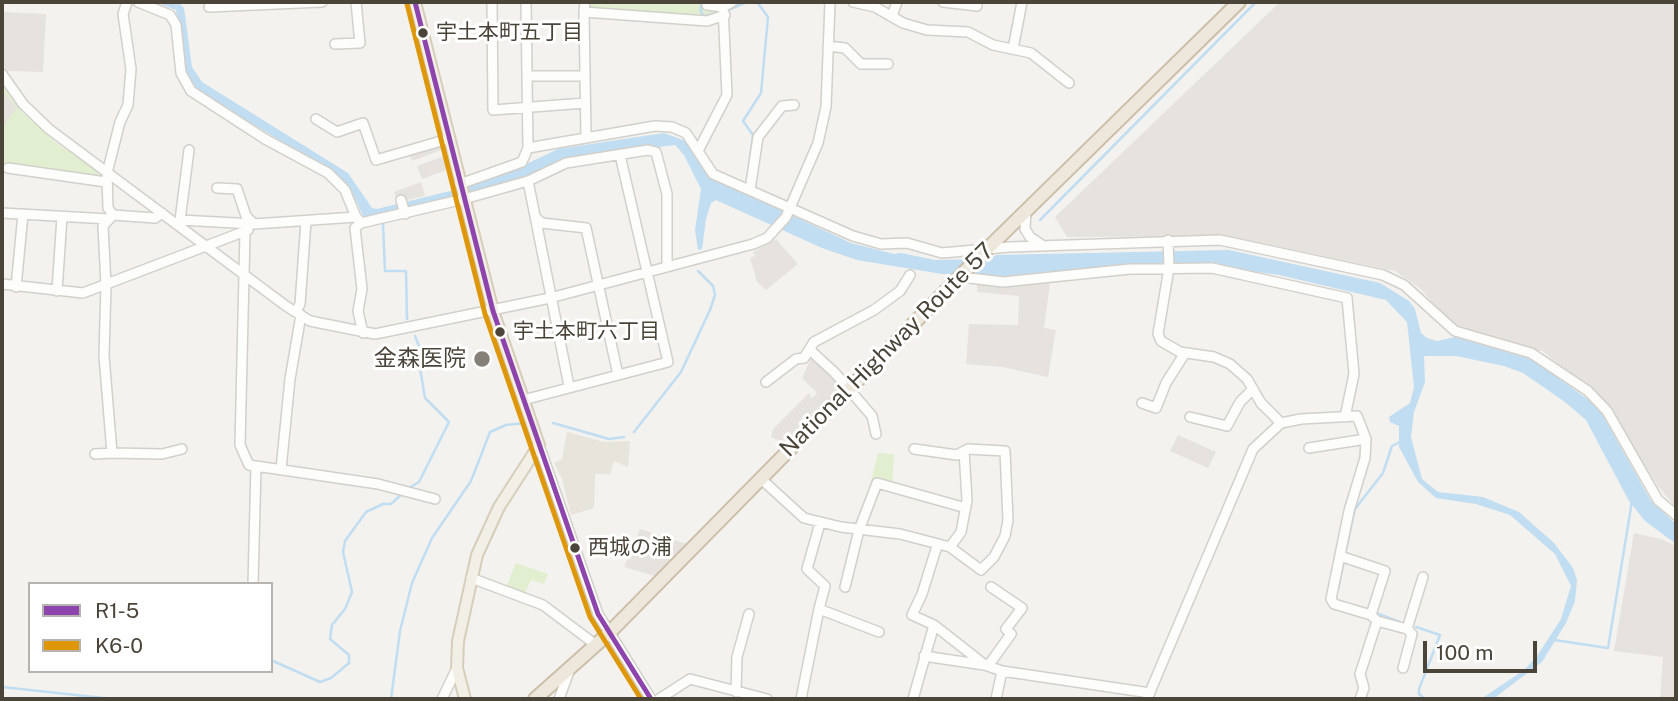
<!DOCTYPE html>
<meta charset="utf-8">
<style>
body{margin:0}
#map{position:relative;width:1678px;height:701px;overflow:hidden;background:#f4f2ee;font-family:"Public Sans",sans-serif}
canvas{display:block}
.frame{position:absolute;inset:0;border:4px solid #4b4439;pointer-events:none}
.legend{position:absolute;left:28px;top:582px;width:245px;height:91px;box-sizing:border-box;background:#fff;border:2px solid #b7b4b0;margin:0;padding:9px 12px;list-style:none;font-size:21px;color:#4b4439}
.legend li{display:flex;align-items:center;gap:14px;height:35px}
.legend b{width:35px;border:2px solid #b7b4b0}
.scale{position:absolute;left:1423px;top:641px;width:114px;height:32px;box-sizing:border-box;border:4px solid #4b4439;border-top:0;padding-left:9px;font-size:21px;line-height:24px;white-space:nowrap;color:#4b4439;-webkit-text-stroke:5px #fff;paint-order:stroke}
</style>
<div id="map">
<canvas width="1678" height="701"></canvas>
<div class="frame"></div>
<ul class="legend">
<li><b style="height:9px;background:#8e44ad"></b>R1-5</li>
<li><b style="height:9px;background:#dd9709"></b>K6-0</li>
</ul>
<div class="scale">100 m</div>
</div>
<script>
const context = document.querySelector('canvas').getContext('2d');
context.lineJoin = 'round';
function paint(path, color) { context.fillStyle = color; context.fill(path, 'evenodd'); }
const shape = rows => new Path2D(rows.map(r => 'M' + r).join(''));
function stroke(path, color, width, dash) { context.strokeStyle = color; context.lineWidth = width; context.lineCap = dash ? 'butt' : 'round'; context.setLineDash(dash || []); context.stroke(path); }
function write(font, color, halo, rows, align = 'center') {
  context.font = font + ' "Public Sans","Noto Sans JP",sans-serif'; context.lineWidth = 6; context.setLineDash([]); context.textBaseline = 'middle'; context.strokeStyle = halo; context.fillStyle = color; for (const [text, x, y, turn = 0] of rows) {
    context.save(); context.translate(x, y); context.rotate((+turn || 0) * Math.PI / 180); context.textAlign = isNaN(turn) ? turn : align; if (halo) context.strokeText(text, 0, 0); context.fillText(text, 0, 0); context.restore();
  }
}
paint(shape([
 [567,432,604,442,630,441,628,467,614,461,610,474,595,474,594,508,571,515,562,479,554,463,562,459]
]), '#e7e4dc');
paint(shape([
 [1280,2,1676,2,1676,508,1658,486,1602,399,1541,350,1539,353,1459,326,1443,315,1421,289,1395,271,1228,236,1067,237,1055,217],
 [1634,533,1661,539,1676,546,1676,699,1660,699,1663,657,1614,651]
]), '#e6e2de');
paint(shape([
 [590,2,706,2,719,12,705,18,589,9],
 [2,85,22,112,55,142,99,172,98,176,2,163],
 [878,453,894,454,892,487,871,481],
 [516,563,548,574,544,584,531,580,523,597,505,590]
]), '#e1eecf');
paint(shape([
 [2,12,46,14,43,72,7,71,2,62],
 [1284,47,1369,112,1290,215,1236,206,1165,208,1143,164,1143,150,1179,116],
 [2,91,17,107,4,126,2,123],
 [442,144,444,149,412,161,409,154],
 [1129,149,1135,155,1136,172,1158,219,1243,219,1304,230,1299,250,1228,236,1124,233,1122,225,1094,228,1092,232,1068,227,1063,222,1116,167],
 [444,156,449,169,422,179,417,166],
 [421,182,425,196,398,202,394,192],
 [776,239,798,264,766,290,757,282,750,258,755,256,753,252],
 [1044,281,1050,284,1044,328,1056,330,1048,377,1002,367,966,364,969,324,1018,325,1019,296,977,292,977,282],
 [812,356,843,387,786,444,771,437,773,429,809,393,812,398,817,393,802,378],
 [1178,435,1216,452,1208,468,1170,451],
 [640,529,687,544,655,576,624,567]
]), '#e6e3df');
paint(shape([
 [155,2,178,2,184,8,192,67,202,82,348,173,372,208,377,209,450,191,520,167,558,149,664,133,683,140,690,147,710,177,851,243,894,254,901,253,935,260,990,259,996,255,1229,250,1380,283,1409,301,1415,309,1421,333,1427,338,1437,341,1455,337,1534,360,1598,407,1651,501,1676,524,1676,544,1645,521,1629,501,1586,420,1565,402,1523,373,1504,366,1456,356,1424,356,1425,382,1414,412,1411,437,1422,479,1438,492,1483,497,1519,512,1554,543,1573,568,1577,580,1575,601,1566,623,1542,662,1493,699,1481,699,1524,670,1537,656,1561,619,1571,586,1555,554,1510,515,1476,504,1436,498,1418,482,1399,447,1399,426,1390,422,1389,417,1410,403,1414,387,1407,322,1386,300,1279,275,1191,263,1008,276,942,274,857,260,822,248,716,200,711,203,706,219,702,249,698,250,695,230,701,189,684,155,675,145,599,154,559,163,519,180,469,195,364,218,354,196,343,184,281,141,199,92,185,73,176,10]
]), '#c0ddf1');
stroke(shape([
 [701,2,701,12,704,16,719,13],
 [726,11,747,2],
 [749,167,753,135,743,121,761,93,768,17,757,2],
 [1040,220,1256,2],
 [383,224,385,271,406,271,407,319],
 [553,423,609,439,624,437],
 [634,432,681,372,710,310,715,295,713,286,698,271],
 [409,488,419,482,449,422,425,398,419,362,421,351,415,336],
 [1345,554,1355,509,1383,473,1392,446,1400,442],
 [1338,589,1344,561],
 [1376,613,1400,622],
 [1416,627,1440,635,1419,689,1419,694,1425,699],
 [1554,640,1608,648,1632,501],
 [273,661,320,682,331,678,349,663,349,655,330,639,332,625,345,609,352,592,343,552,345,541,366,512,383,504,391,504,403,493],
 [2,687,113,699],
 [391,699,400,631,412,583,432,538,471,481,490,432,506,425,526,423]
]), '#c0ddf1', 2.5);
const minor = shape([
 [138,2,170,15,176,25,181,73,191,91,265,139,328,173,345,190,356,217],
 [492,2,493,110,585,103],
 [585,2,584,12,707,21,725,15],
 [707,2,707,5,723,7,732,2],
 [853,2,875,7,903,23,927,30,968,32,993,45,1031,53,1069,83],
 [943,2,977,6],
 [209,7,322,2],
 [584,12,586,137],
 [892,16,897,2],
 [335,44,360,43,356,2],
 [828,46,845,48,861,64,888,64],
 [1013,49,1022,2],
 [2,74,23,104,49,129,286,306,310,321,375,334,550,298,753,244,767,238,786,217,818,143,826,107,830,2],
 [527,76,585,76],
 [316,119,337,132,363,123,376,160,448,139],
 [528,148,655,126,672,127,686,133,713,174,853,236,881,244,907,243,942,253,1009,247,1220,240,1383,275,1404,285,1455,331,1531,353,1588,391,1607,411,1658,500,1676,515],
 [699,149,727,95,723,7],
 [8,168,106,182],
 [528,181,569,386],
 [460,184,522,162,528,148,526,2],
 [217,188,237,189,246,216,254,224],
 [750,190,758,137,782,106,794,105],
 [401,200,405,214],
 [1026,211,1025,229,1030,237,1042,245],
 [2,213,109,219],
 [162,213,155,218,113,215,103,226,106,285,104,356,112,453,162,454,182,449],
 [113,215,108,208,107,173,120,122,128,105,131,69,123,14,127,2],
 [535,217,542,223,586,228,618,375],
 [180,220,189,150],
 [177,223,180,220,254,224,356,217,361,223,464,199,528,181,566,163,648,150,656,152,667,194,667,267],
 [361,223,355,228,362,289,358,311,363,333],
 [245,232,240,445,249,465,378,484,435,499],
 [1168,240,1169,268,1158,334,1161,341,1180,352,1214,357,1230,364,1247,379,1261,403,1281,423],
 [961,277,1003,282,1130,269,1212,268,1347,298,1354,374,1345,417],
 [2,284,83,293,248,230],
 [16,287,23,214],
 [57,291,62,217],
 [296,312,300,304,306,221],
 [810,350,835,373,872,416,876,434],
 [766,382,796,359,804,358,814,342,874,310,900,291,910,275],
 [523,400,668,362,620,155],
 [1142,403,1156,408,1166,383,1185,353],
 [1190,417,1227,426,1240,402,1253,389],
 [539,445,598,614,651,699],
 [1309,448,1366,439],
 [95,454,112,453],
 [281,469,290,379,301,315],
 [760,478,804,518,841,527,900,534,950,547,981,570,994,557,1005,536,1008,520,1005,451,968,449,957,455,914,449],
 [937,546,922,594,912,615,934,625,985,665,1002,671,996,699],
 [950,547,961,532,967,500,964,451],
 [1340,556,1385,571,1371,615],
 [471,578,543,605,596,645],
 [253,584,256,466],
 [845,587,859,530,877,483,966,508],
 [819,609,825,586,807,569,820,523],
 [1377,621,1407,629,1412,634,1403,668],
 [1407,629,1423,577],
 [924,656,984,665],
 [988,666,1011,634,1006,629,1022,608,991,587],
 [1002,671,1150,693],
 [736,692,737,657,749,614],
 [442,699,457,668],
 [559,699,570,669],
 [659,699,690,679,767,699],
 [801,699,819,609,879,632],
 [913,699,934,625],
 [1147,699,1253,449,1281,423,1301,419,1357,416,1366,439,1365,458,1349,511,1331,599,1334,604,1371,615,1377,621,1360,674,1364,688,1360,699]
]);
const major = shape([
 [415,2,493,311,539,445,499,507,477,555,458,641,457,668,465,699]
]);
const highway = shape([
 [535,699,608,634,981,255,1239,2]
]);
stroke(minor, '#d2d0cb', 12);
stroke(major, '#d6cebb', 14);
stroke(highway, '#ccbfa9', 16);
stroke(minor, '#fdfdfc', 9);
stroke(major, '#f2efe6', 10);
stroke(highway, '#ede8db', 12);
stroke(shape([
 [415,2,493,311,598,614,651,699]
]), '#8e44ad', 5);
stroke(shape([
 [407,4,485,314,590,617,641,699]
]), '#dd9709', 5);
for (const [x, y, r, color] of [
 [423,33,6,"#4b4439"],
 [500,332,6,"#4b4439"],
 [482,359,9,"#868178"],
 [575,548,6,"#4b4439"]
]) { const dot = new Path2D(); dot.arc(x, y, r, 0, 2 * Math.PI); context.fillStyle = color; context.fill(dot); stroke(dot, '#fff', 2.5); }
write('21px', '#4b4439', '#fff', [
 ["宇土本町五丁目",436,33],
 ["宇土本町六丁目",513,332],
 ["西城の浦",588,548]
], 'left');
write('23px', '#4b4439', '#fff', [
 ["National Highway Route 57",887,350,-45]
]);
write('23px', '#4b4439', '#fff', [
 ["金森医院",466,359]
], 'right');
</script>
